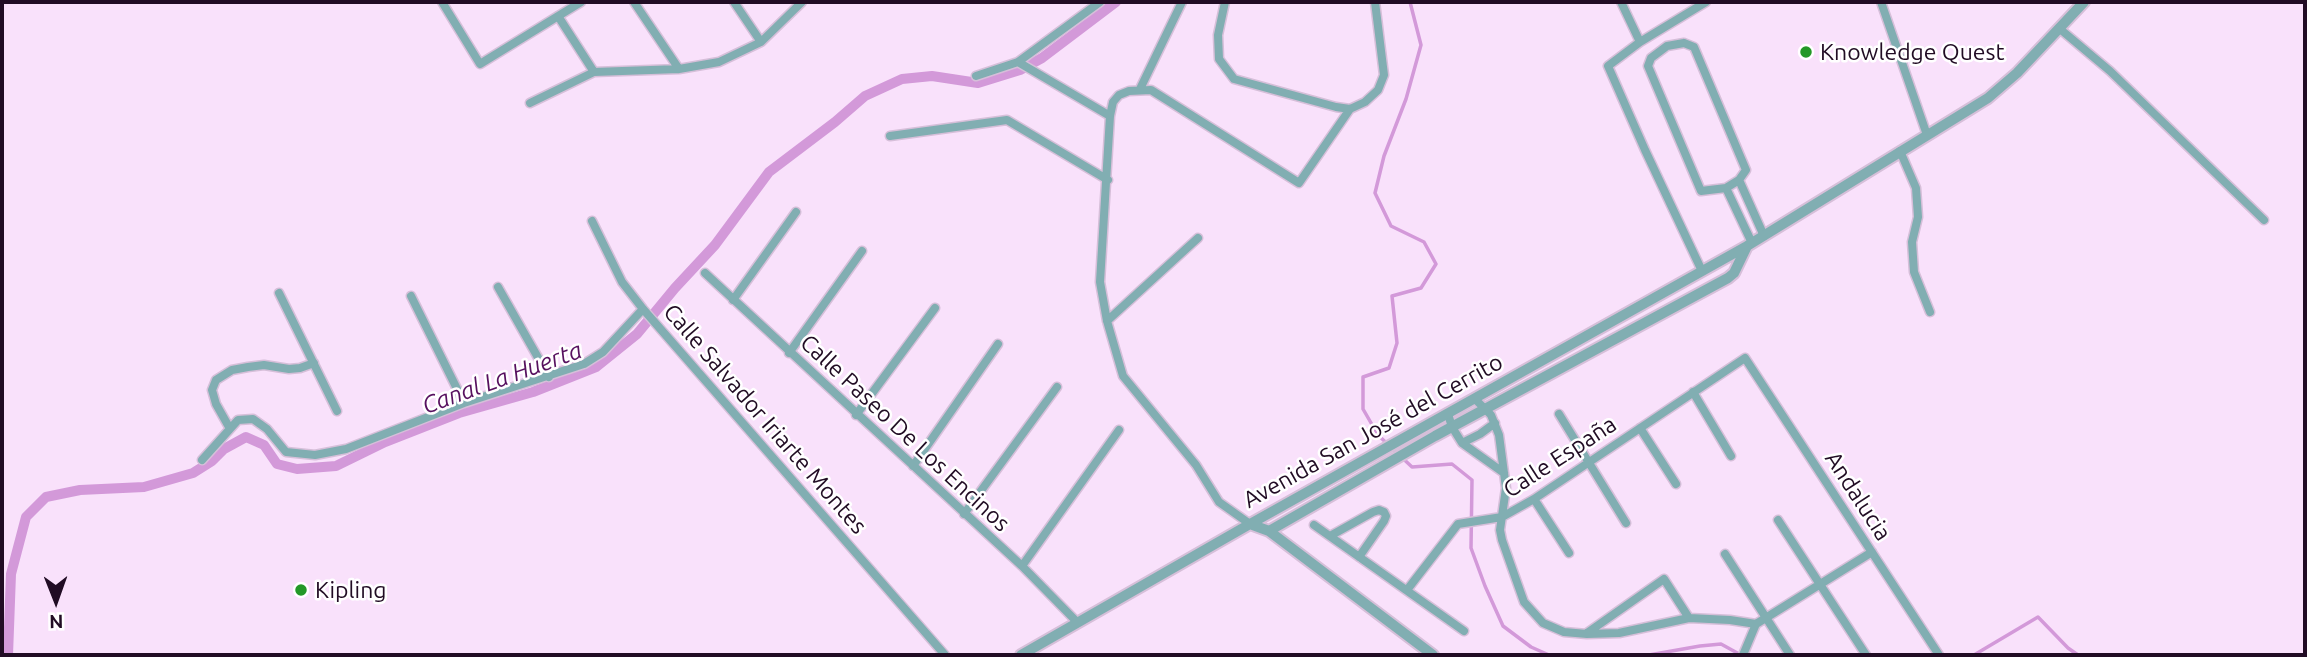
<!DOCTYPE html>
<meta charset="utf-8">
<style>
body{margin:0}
#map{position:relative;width:2307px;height:657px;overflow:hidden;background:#f9e1fb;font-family:Ubuntu,sans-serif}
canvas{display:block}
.frame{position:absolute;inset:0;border:4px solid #210c24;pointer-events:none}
.north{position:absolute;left:21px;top:566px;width:70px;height:70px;-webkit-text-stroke:5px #fff;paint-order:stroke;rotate:179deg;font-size:19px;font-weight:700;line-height:28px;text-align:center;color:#210c24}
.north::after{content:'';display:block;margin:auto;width:24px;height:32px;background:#210c24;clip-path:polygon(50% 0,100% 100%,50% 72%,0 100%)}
</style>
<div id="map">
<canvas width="2307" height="657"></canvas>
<div class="frame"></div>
<div class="north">N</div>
</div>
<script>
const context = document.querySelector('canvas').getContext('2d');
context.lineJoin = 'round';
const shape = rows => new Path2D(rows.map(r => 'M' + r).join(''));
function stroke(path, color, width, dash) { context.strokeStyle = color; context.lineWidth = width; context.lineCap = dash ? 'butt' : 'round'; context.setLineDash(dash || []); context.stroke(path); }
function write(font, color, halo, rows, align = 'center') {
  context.font = font + ' Ubuntu,sans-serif'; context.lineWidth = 5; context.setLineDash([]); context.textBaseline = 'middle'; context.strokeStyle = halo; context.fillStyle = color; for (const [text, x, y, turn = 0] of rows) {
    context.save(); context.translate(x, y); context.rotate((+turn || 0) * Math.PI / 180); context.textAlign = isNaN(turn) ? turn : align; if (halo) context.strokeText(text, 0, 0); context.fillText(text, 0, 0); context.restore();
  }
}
stroke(shape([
 [1410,2,1421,45,1406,99,1384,156,1375,193,1391,226,1424,242,1436,264,1421,288,1392,296,1397,343,1389,368,1363,377,1363,409,1378,435,1412,467,1452,464,1472,480,1471,548,1485,586,1503,626,1531,647,1549,655],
 [1649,655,1700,646,1721,644,1741,655],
 [1974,655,2038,617,2068,648,2078,655]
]), '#d399d9', 3.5);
stroke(shape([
 [8,655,11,574,26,517,46,497,80,490,144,487,193,473,212,461,224,449,246,437,264,445,277,464,297,469,336,466,385,442,459,413,533,392,596,367,637,334,675,288,715,245,769,172,835,122,865,96,902,79,932,76,978,83,1020,70,1042,58,1116,2]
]), '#d399d9', 10);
const minor = shape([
 [442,2,480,64,581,2],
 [634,2,679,69],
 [734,2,761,42],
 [1225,2,1218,35,1219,59,1234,79,1336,107,1350,109,1365,102,1378,90,1384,75,1375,2],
 [1621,2,1640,42],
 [1881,2,1927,135],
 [558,16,594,72],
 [2060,29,2110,71,2264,220],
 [1684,43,1694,47,1746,170,1739,180,1726,188,1701,191,1648,66,1651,58,1667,46,1684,43],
 [1018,62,1110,116],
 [976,76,1018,62,1100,2],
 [1140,89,1182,2],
 [530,103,594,72,679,69,719,62,761,42,802,2],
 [890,136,1007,120,1108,180],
 [1900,151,1916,188,1918,217,1912,242,1914,272,1930,312],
 [1739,180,1764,236],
 [1726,188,1752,243],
 [592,221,622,282,643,309,945,655],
 [1702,271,1645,150,1608,66,1640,42,1706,2],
 [705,273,1022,566,1077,622],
 [498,287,549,377],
 [279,293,337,411],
 [411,296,464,403],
 [733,300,796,212],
 [1107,321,1198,238],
 [789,353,862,251],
 [1693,392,1731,456],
 [1475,399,1491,415,1499,435,1506,488,1500,530,1502,540,1524,602,1543,623,1564,632,1587,634,1619,633,1689,618,1730,620,1756,624],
 [1448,414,1452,427,1462,443,1504,473],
 [1559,414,1626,523],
 [856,415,935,308],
 [229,427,216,404,212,390,216,380,232,370,248,367,264,365,289,369,300,368,314,363],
 [1640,428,1676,484],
 [1462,443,1480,434,1495,423],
 [202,460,238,420,253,419,267,429,286,452,315,455,346,449,464,403,584,364,603,352,643,309],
 [913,466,998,344],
 [1534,499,1569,553],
 [964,514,1057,387],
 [1778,520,1866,655],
 [1250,524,1219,502,1196,465,1123,376,1107,321,1100,282,1110,116,1113,102,1119,95,1129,91,1151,90,1299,183,1350,109],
 [1314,525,1464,631],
 [1330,536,1373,512,1379,510,1384,512,1386,516,1384,521,1359,557],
 [1725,554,1790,655],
 [1022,566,1119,430],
 [1407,590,1458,524,1502,517,1534,499,1745,358,1939,655],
 [1587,633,1664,579,1689,618],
 [1743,655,1756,624,1872,552]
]);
const tertiary = shape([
 [1250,524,1269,531,1433,655],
 [1269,531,1435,436,1728,278,1734,273,1747,246],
 [1021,655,1250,524,1747,246,1988,98,2017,73,2084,2]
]);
stroke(minor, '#d6bfd9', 11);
stroke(tertiary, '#d6bfd9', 14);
stroke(minor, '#81aeb2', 8);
stroke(tertiary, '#81aeb2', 10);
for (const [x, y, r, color] of [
 [1806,52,7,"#239827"],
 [301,590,7,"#239827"]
]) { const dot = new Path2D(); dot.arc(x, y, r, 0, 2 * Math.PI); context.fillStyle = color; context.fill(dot); stroke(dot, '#fff', 2.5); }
write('23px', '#210c24', '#fff', [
 ["Knowledge Quest",1820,52],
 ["Kipling",315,590]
], 'left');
write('23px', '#210c24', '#fff', [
 ["Calle Salvador Iriarte Montes",765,419,49],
 ["Avenida San José del Cerrito",1373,431,-29],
 ["Calle Paseo De Los Encinos",905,433,43],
 ["Calle España",1560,457,-33],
 ["Andalucia",1858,496,57]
]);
write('italic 24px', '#57105f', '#fff', [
 ["Canal La Huerta",502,378,-20]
]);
</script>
